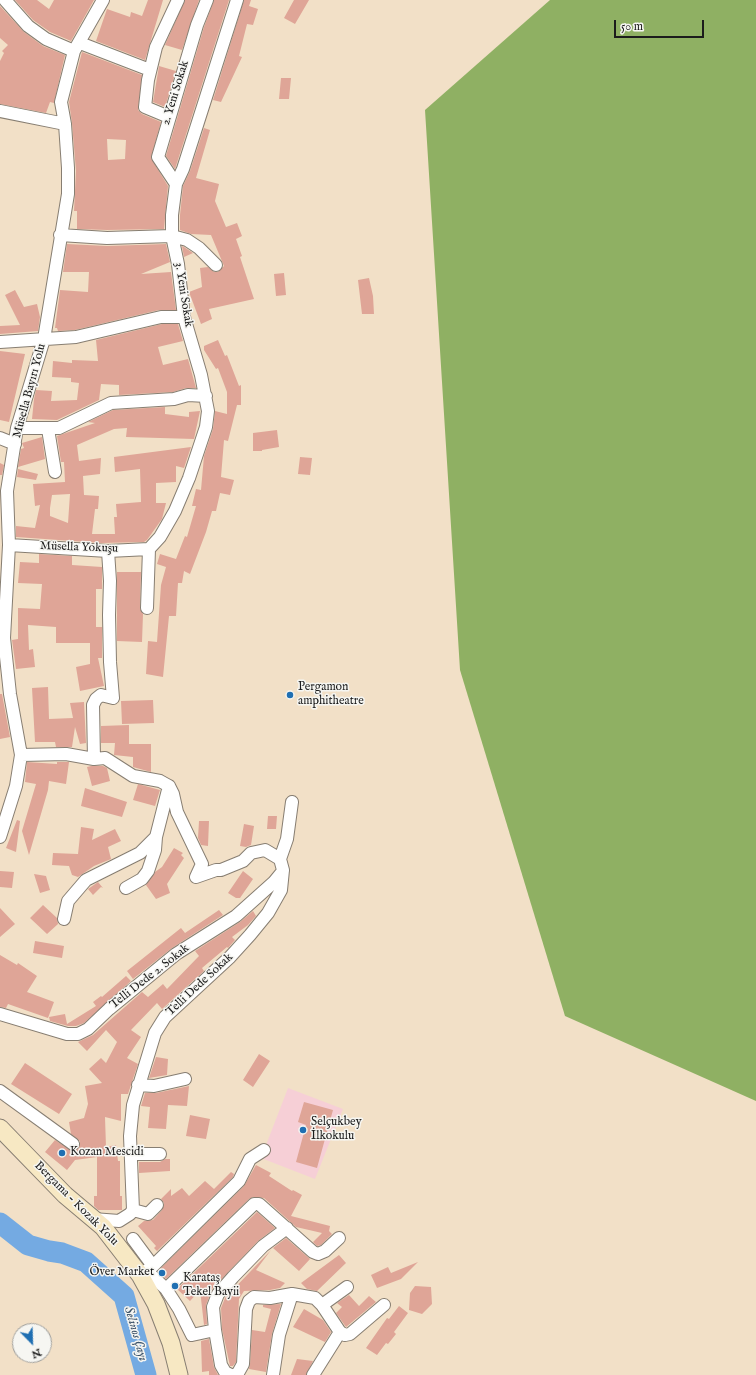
<!DOCTYPE html>
<meta charset="utf-8">
<style>
body{margin:0}
#map{position:relative;width:756px;height:1375px;overflow:hidden;background:#f2e0c7;font-family:"IM FELL English",serif}
canvas{display:block}
.north{position:absolute;left:12px;top:1323px;width:40px;height:40px;box-sizing:border-box;background:#f6f6f2;border:1px solid #9f9f9c;border-radius:50%;rotate:157deg;font-size:11px;font-weight:700;line-height:16px;text-align:center;color:#1c1c1c}
.north::after{content:'';display:block;margin:auto;width:14px;height:18px;background:#1f6fb2;clip-path:polygon(50% 0,100% 100%,50% 72%,0 100%)}
.scale{position:absolute;left:614px;top:20px;width:90px;height:18px;box-sizing:border-box;border:2px solid #1c1c1c;border-top:0;padding-left:5px;font-size:12px;line-height:14px;white-space:nowrap;color:#1c1c1c;-webkit-text-stroke:3px #f6f6f2;paint-order:stroke}
</style>
<div id="map">
<canvas width="756" height="1375"></canvas>
<div class="north">N</div>
<div class="scale">50 m</div>
</div>
<script>
const context = document.querySelector('canvas').getContext('2d');
context.lineJoin = 'round';
function paint(path, color) { context.fillStyle = color; context.fill(path, 'evenodd'); }
const shape = rows => new Path2D(rows.map(r => 'M' + r).join(''));
function stroke(path, color, width, dash) { context.strokeStyle = color; context.lineWidth = width; context.lineCap = dash ? 'butt' : 'round'; context.setLineDash(dash || []); context.stroke(path); }
function write(font, color, halo, rows, align = 'center') {
  context.font = font + ' "IM FELL English",serif'; context.lineWidth = 3; context.setLineDash([]); context.textBaseline = 'middle'; context.strokeStyle = halo; context.fillStyle = color; for (const [text, x, y, turn = 0] of rows) {
    context.save(); context.translate(x, y); context.rotate((+turn || 0) * Math.PI / 180); context.textAlign = isNaN(turn) ? turn : align; if (halo) context.strokeText(text, 0, 0); context.fillText(text, 0, 0); context.restore();
  }
}
paint(shape([
 [288,1088,343,1109,315,1179,261,1158]
]), '#f6cfd6');
paint(shape([
 [550,0,756,0,756,1101,565,1016,460,670,425,110]
]), '#8fb063');
stroke(shape([
 [0,1223,28,1245,49,1251,62,1253,86,1262,124,1296,146,1375]
]), '#74aae2', 21);
paint(shape([
 [15,0,37,0,49,9,54,0,94,0,71,41,50,32,33,20],
 [148,0,163,0,145,60,96,41,107,9,130,17,131,12,142,16],
 [185,0,199,0,182,50,165,45],
 [214,0,229,0,175,169,166,156,204,27],
 [244,0,251,0,249,6,258,9,253,25,247,24,239,56,242,57,221,102,213,100],
 [294,0,309,0,295,24,284,18],
 [0,6,24,32,43,46,65,55,54,103,50,102,46,113,0,104,0,61,4,53,2,51,8,45,0,38],
 [82,52,142,75,138,110,142,114,161,122,151,158,168,186,164,229,107,230,77,229,77,211,74,211,76,171,72,123,69,102],
 [107,139,126,140,125,159,108,160],
 [159,66,176,71,165,107,153,102],
 [281,78,291,78,289,99,279,99],
 [204,128,210,130,196,178,219,184,215,201,226,227,237,223,242,236,236,239,242,256,240,257,254,299,209,309,212,319,201,324,189,292,202,287,200,268,208,267,214,272,218,272,224,266,211,235,191,234,180,230,180,215,183,186,190,171],
 [67,244,107,246,166,244,170,262,141,274,171,272,176,310,159,310,75,330,58,331,57,328,55,328,60,290,88,292,89,272,63,272],
 [182,246,184,247,193,253,184,257],
 [284,273,286,295,276,296,274,274],
 [369,278,373,296,374,314,362,314,358,280],
 [15,290,24,307,37,304,40,317,38,331,0,334,0,326,20,325,5,295],
 [162,324,178,324,183,341,158,347,163,365,188,359,196,388,186,388,173,392,119,395,119,385,101,384,99,400,57,420,32,419,34,399,36,390,52,391,51,401,77,400,79,383,71,382,71,378,52,377,53,361,72,363,72,360,98,361,96,340],
 [218,340,225,356,227,355,239,386,241,385,241,405,237,405,228,441,224,440,221,477,234,480,230,495,220,493,216,511,212,511,206,532,190,574,184,571,182,583,178,583,176,616,169,616,163,677,146,674,148,641,157,642,161,585,166,567,157,564,160,554,176,559,185,536,187,537,196,506,192,506,196,489,201,490,204,456,213,429,215,411,227,414,227,392,218,368,216,369,204,350,204,346],
 [0,351,25,354,9,422,0,420],
 [165,407,165,414,189,417,189,412,200,411,194,439,126,437,127,428,114,429,77,445,79,461,101,458,100,474,83,476,84,495,99,496,98,509,95,509,92,534,115,534,114,517,117,517,116,504,141,502,140,469,115,472,114,457,191,447,184,468,176,466,176,482,156,483,156,503,166,503,162,519,147,540,144,542,101,543,16,537,16,526,35,528,40,505,35,506,33,484,65,482,64,462,61,462,57,436,95,423,88,422,113,410],
 [70,494,68,523,50,516,50,508,52,495],
 [277,430,279,447,262,450,262,451,253,451,253,433],
 [42,437,45,459,18,467,21,449,24,448,22,443],
 [300,457,312,458,310,475,298,474],
 [0,463,4,465,2,475,0,475],
 [18,469,38,474,36,480,17,477],
 [39,554,72,556,72,565,102,567,102,589,96,589,96,627,102,627,102,658,98,658,104,686,80,691,76,667,90,664,90,643,56,643,56,627,28,625,29,650,33,649,35,667,16,669,12,640,18,639,18,608,40,609,42,584,18,583,20,562,39,563],
 [117,572,141,572,140,608,143,614,142,642,117,641],
 [48,687,49,719,73,718,70,703,84,702,86,743,80,744,75,727,72,747,56,747,55,742,35,742,32,688],
 [0,694,2,694,10,737,0,739],
 [153,700,154,723,122,724,121,701],
 [129,725,129,744,151,744,151,772,133,767,133,757,114,755,115,743,101,743,101,726],
 [27,762,57,764,57,762,69,762,66,784,49,781,48,790,29,855,22,831,36,784,25,782],
 [91,766,103,766,107,768,110,781,92,786,87,767],
 [138,784,160,790,155,806,133,800],
 [85,788,127,802,122,817,81,806],
 [268,816,277,816,276,829,267,829],
 [17,820,20,821,16,852,6,848],
 [199,821,209,821,208,846,201,845,198,838],
 [244,824,254,826,251,845,246,847,240,846],
 [81,827,94,829,92,840,115,829,121,841,108,847,111,859,94,866,78,877,72,875,69,866,52,865,53,853,78,854],
 [174,848,183,853,181,855,184,858,167,884,170,893,156,899,146,885,155,872,162,867],
 [0,871,14,872,12,888,0,887],
 [243,871,253,879,240,898,236,898,228,893],
 [34,874,46,876,50,890,40,893],
 [98,882,103,888,101,887,93,895,88,889],
 [43,905,57,918,58,924,47,934,30,918],
 [0,908,15,924,0,937],
 [219,910,223,915,172,948,133,979,127,971,181,928,185,933],
 [253,911,256,916,248,925,232,937,235,940,228,948,227,947,202,968,204,971,162,1009,157,1003,131,1030,141,1037,127,1058,138,1064,128,1094,121,1094,121,1121,105,1117,106,1147,116,1145,118,1161,120,1161,120,1196,122,1196,122,1210,98,1210,94,1206,94,1196,97,1196,97,1157,75,1160,67,1170,45,1152,55,1140,72,1151,79,1148,80,1141,71,1134,69,1122,84,1118,88,1104,85,1086,102,1083,89,1069,101,1058,106,1063,117,1042,106,1030,87,1051,78,1042,93,1035,142,992,148,997,163,984,167,989,199,956,195,951,240,922],
 [35,941,64,946,62,958,33,953],
 [0,955,17,965,18,963,37,976,27,992,54,1002,48,1018,8,1004,6,1008,0,1007],
 [126,976,131,981,84,1023,76,1026,68,1026,50,1021,49,1017,65,1014,67,1024,96,1006,93,1002,101,996,102,997],
 [259,1054,270,1061,253,1087,243,1080],
 [156,1057,168,1059,167,1075,149,1078],
 [25,1063,72,1094,59,1114,11,1084],
 [189,1086,187,1106,168,1105,166,1129,148,1128,150,1107,141,1106,145,1093,156,1093],
 [304,1102,333,1110,317,1168,296,1162,306,1125,298,1122],
 [190,1115,210,1119,206,1139,186,1136],
 [165,1159,170,1159,170,1171,139,1173,139,1162,160,1162],
 [256,1165,271,1173,269,1176,292,1191,293,1190,302,1195,291,1216,330,1226,329,1231,332,1234,321,1245,317,1246,313,1242,322,1233,296,1227,264,1198,253,1197,249,1199,166,1279,158,1271,244,1186],
 [231,1172,234,1174,233,1177,157,1251,154,1248,156,1246,138,1226,144,1221,153,1220,162,1210,164,1203,161,1199,171,1189,171,1196,182,1188,189,1196,205,1181,214,1189],
 [257,1212,275,1228,258,1241,212,1289,206,1305,207,1324,204,1325,200,1290,190,1301,177,1289],
 [286,1238,310,1259,299,1271,273,1248],
 [271,1250,256,1270,285,1283,280,1288,270,1290,244,1291,239,1299,236,1362,233,1366,230,1366,222,1329,221,1308,225,1298],
 [339,1255,346,1263,317,1291,307,1289,301,1283],
 [418,1262,401,1279,377,1288,371,1275,388,1267,391,1273],
 [415,1286,431,1287,432,1304,422,1314,409,1310,410,1293],
 [349,1295,359,1306,369,1296,376,1302,346,1327,336,1313,342,1307,337,1303],
 [281,1304,272,1334,266,1372,249,1369,250,1364,252,1330,265,1332,271,1309,263,1307,263,1305],
 [399,1306,408,1313,394,1332,396,1334,388,1344,386,1343,377,1355,366,1348,387,1318,389,1319],
 [304,1309,323,1320,331,1332,325,1342,293,1327],
 [209,1339,214,1367,218,1375,209,1375,209,1371,202,1372,201,1341],
 [297,1359,313,1361,306,1375,291,1375]
]), '#dfa597');
const street = shape([
 [5,0,28,26,46,39,74,51],
 [80,43,150,70],
 [0,111,65,124],
 [169,117,145,107,148,80,156,47,178,0],
 [176,184,158,157,197,25,207,0],
 [60,235,107,238,172,236,187,240,199,248,216,265],
 [0,342,76,337,161,317,184,317],
 [17,428,59,428,111,403,174,399,188,395,206,396],
 [48,429,55,472],
 [0,438,15,444],
 [9,545,108,551,149,549],
 [147,608,149,549,160,537,175,511,189,478,206,427,208,411,201,375,184,317,178,264,172,236,172,215,176,184,183,169,237,0],
 [21,755,66,754,94,759,93,705,96,699,101,695,113,698,110,662,109,615,110,581,108,551],
 [0,837,16,786,21,755,10,694,4,638,9,545,7,491,17,428,44,339,68,194,68,168,65,124,61,102,74,51,103,0],
 [280,859,287,839,292,802],
 [126,888,142,879,148,871,155,850,156,837],
 [64,919,68,901,86,880,140,853,156,837,169,786,160,781,133,776,105,758,94,759],
 [0,1014,67,1034,78,1034,88,1029,109,1009,176,954,236,916,274,882,283,871],
 [138,1085,154,1086,185,1079],
 [0,1091,73,1144],
 [131,1154,160,1154],
 [133,1210,148,1214,157,1205],
 [93,1219,119,1221,130,1214,133,1210,130,1136,133,1105,155,1033,165,1017,230,957,250,935,268,913,281,890,283,870,280,859,265,850,251,853,243,861,221,870,216,870,196,877,202,864,177,812,173,794,169,786],
 [133,1239,153,1266],
 [147,1271,166,1289,179,1309,192,1335,215,1330],
 [140,1275,153,1266,239,1181,250,1159,264,1150],
 [166,1289,254,1204,259,1204,313,1252,318,1254,325,1251,339,1238],
 [322,1305,347,1287],
 [340,1332,345,1335,350,1334,384,1305],
 [231,1375,225,1372,221,1365,215,1330,213,1307,218,1294,233,1277,263,1246,287,1228],
 [234,1375,238,1373,243,1364,246,1309,249,1301,254,1297,270,1298,292,1294,315,1298,322,1305,340,1332,313,1375],
 [273,1375,279,1335,292,1294]
]);
const secondary = shape([
 [0,1128,65,1195,103,1227,140,1275,156,1304,171,1343,179,1375]
]);
stroke(street, '#877e72', 14);
stroke(secondary, '#877e72', 19);
stroke(street, '#fff', 12);
stroke(secondary, '#f7e8c3', 17);
for (const [x, y, r, color] of [
 [290,695,4,"#1f6fb2"],
 [303,1130,4,"#1f6fb2"],
 [62,1153,4,"#1f6fb2"],
 [162,1273,4,"#1f6fb2"],
 [175,1286,4,"#1f6fb2"]
]) { const dot = new Path2D(); dot.arc(x, y, r, 0, 2 * Math.PI); context.fillStyle = color; context.fill(dot); stroke(dot, '#f6f6f2', 1.5); }
write('12px', '#1c1c1c', '#f6f6f2', [
 ["2. Yeni Sokak",176,93,-73],
 ["3. Yeni Sokak",183,295,81],
 ["Müsella Bayırı Yolu",30,391,-75],
 ["Müsella Yokuşu",79,548,2],
 ["Telli Dede 2. Sokak",150,977,-38],
 ["Telli Dede Sokak",200,985,-43],
 ["Bergama - Kozak Yolu",76,1204,45]
]);
write('12px', '#1c1c1c', '#f6f6f2', [
 ["Pergamon",298,688],
 ["amphitheatre",298,702],
 ["Selçukbey",311,1123],
 ["İlkokulu",311,1137],
 ["Kozan Mescidi",70,1153],
 ["Över Market",154,1273,"right"],
 ["Karataş",183,1279],
 ["Tekel Bayii",183,1293]
], 'left');
write('italic 13px', '#3f556b', '#f6f6f2', [
 ["Selinos Çayı",135,1334,74]
]);
</script>
